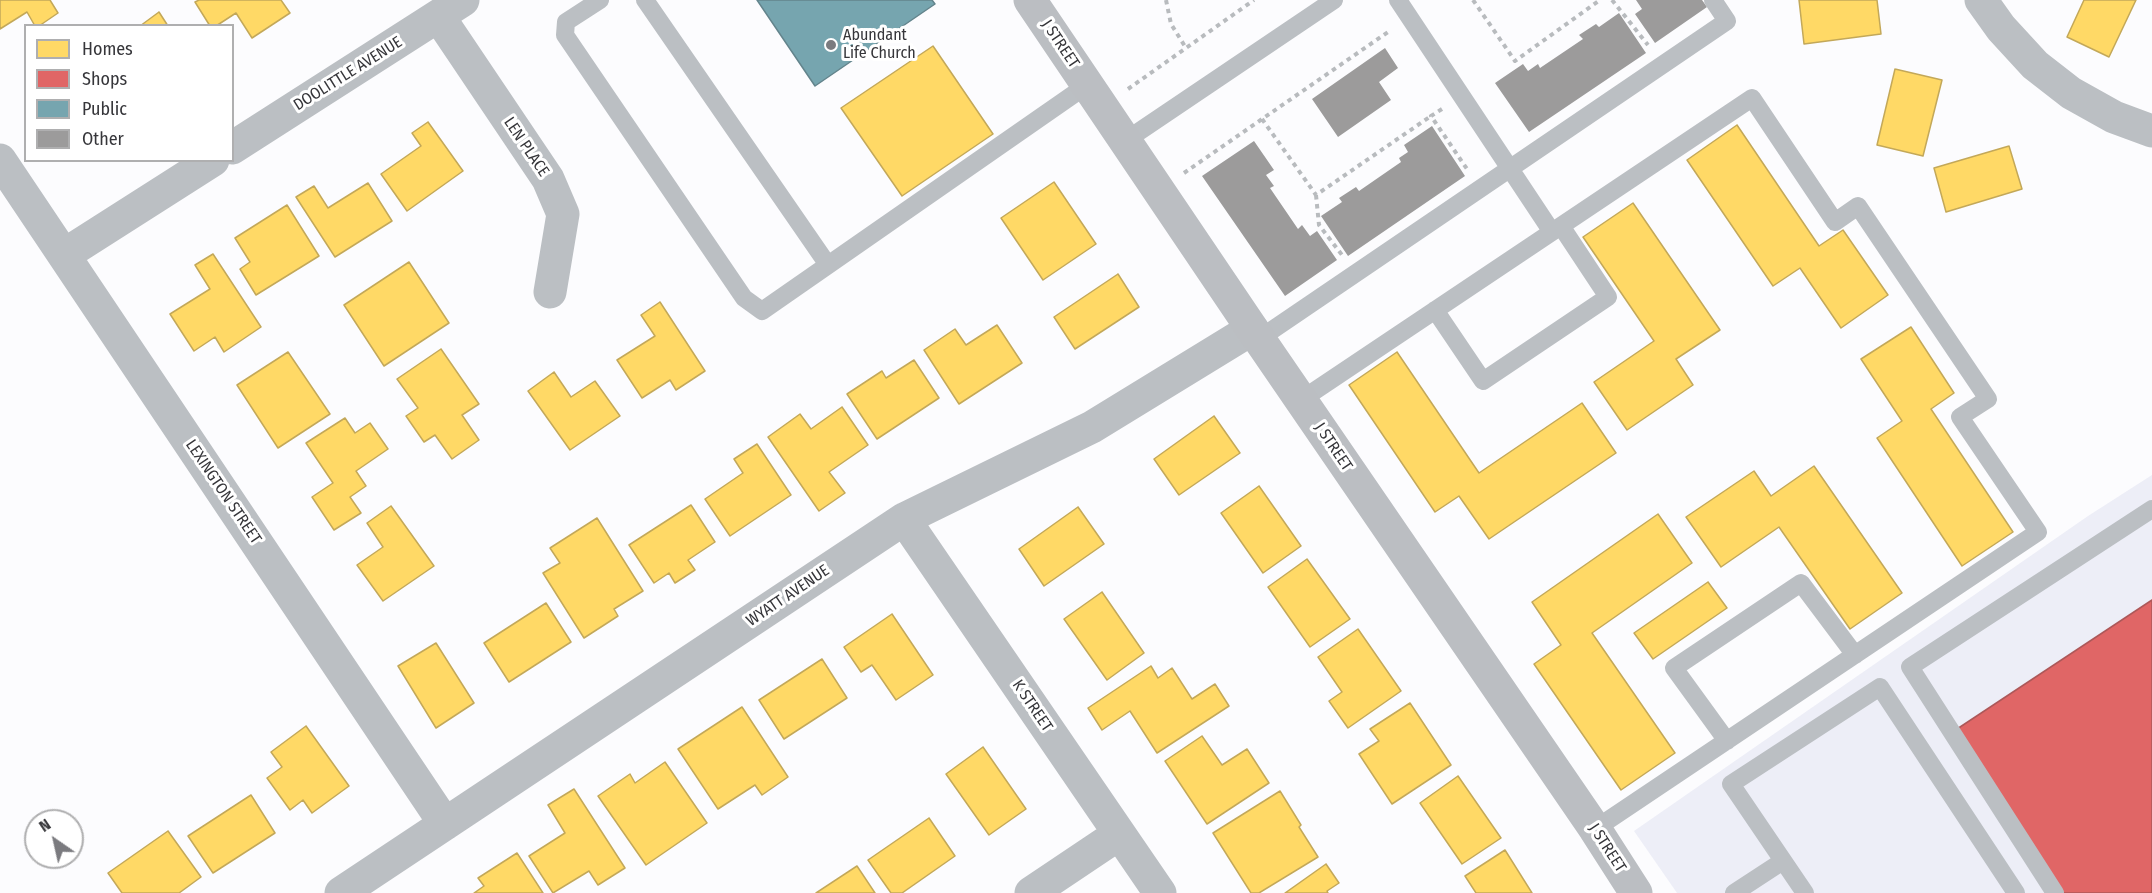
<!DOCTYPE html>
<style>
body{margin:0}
#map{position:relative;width:2152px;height:893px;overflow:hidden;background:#fcfcfe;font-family:"Fira Sans Condensed",sans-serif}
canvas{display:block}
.legend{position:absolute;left:24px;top:24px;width:210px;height:138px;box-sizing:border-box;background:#fff;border:2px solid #afafb0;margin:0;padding:8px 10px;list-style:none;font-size:18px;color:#36363a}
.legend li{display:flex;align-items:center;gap:12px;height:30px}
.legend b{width:30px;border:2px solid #afafb0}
.north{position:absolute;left:24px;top:809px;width:60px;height:60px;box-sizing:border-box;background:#fff;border:2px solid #afafb0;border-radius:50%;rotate:326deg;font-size:16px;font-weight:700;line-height:24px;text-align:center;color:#36363a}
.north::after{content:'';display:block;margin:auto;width:21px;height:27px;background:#7b7b7f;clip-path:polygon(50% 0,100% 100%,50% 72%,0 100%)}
</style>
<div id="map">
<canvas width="2152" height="893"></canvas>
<ul class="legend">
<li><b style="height:16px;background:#ffd966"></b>Homes</li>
<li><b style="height:16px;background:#e06666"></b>Shops</li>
<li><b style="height:16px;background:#76a5af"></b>Public</li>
<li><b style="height:16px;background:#9c9b9b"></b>Other</li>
</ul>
<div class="north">N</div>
</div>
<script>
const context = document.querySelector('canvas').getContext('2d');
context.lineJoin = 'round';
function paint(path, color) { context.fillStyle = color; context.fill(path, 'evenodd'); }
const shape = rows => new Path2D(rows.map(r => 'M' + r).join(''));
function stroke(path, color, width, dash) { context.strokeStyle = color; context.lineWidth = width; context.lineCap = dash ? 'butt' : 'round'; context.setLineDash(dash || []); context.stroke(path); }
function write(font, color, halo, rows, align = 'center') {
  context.font = font + ' "Fira Sans Condensed",sans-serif'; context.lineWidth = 6; context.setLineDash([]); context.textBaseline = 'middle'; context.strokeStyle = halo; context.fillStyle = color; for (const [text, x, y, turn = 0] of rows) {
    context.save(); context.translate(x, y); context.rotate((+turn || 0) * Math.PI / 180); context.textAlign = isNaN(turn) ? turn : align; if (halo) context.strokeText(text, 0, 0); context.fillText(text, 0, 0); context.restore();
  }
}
paint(shape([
 [2152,475,2152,893,1677,893,1634,831,2088,516]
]), '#edeef7');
const homes = shape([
 [0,0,50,0,58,13,39,26,35,26,27,12,0,29,0,0],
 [199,0,281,0,290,13,252,38,236,13,216,26,210,26,195,2,199,0],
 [1799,0,1877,0,1881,34,1804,44,1799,0],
 [2084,0,2136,0,2109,57,2067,37,2084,0],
 [159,12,168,26,140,26,159,12],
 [933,46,993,134,902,196,841,108,933,46],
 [1895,69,1942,80,1923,156,1877,145,1895,69],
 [428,122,463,171,407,211,381,174,421,146,412,133,428,122],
 [1737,125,1819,246,1843,230,1888,295,1841,328,1800,268,1773,286,1687,160,1737,125],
 [2009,146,2022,189,1946,212,1934,168,2009,146],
 [1054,182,1096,244,1043,280,1001,218,1054,182],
 [368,183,392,221,335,257,296,197,314,186,328,208,368,183],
 [1633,203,1720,330,1676,359,1693,385,1627,430,1594,382,1654,341,1583,237,1633,203],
 [287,205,319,256,256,295,240,269,250,262,235,238,287,205],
 [213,254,261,327,224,352,215,337,194,351,170,314,210,289,195,265,213,254],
 [409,262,449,323,384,366,344,305,409,262],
 [1118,274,1139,307,1075,349,1054,317,1118,274],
 [660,302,705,371,676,390,670,380,642,398,617,360,655,336,641,315,660,302],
 [997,325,1022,363,959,404,924,350,955,329,966,345,997,325],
 [1911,327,1954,393,1931,409,2013,532,1962,566,1877,438,1902,421,1861,359,1911,327],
 [441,349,479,404,462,415,479,440,452,459,435,435,424,442,406,416,418,408,397,379,441,349],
 [288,352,330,414,278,448,237,385,288,352],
 [1397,352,1479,473,1582,403,1616,453,1489,539,1459,496,1435,512,1349,385,1397,352],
 [914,360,939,398,877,439,847,394,882,371,886,378,914,360],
 [554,372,571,397,595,381,620,416,570,450,528,391,554,372],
 [842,407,868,445,829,472,845,493,819,511,768,437,800,414,811,429,842,407],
 [1214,416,1240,453,1179,495,1154,459,1214,416],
 [345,418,355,433,370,423,388,449,356,471,366,486,350,497,361,513,334,530,312,497,333,483,306,443,345,418],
 [757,444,791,495,730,536,705,499,743,473,734,459,757,444],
 [1814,466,1902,593,1850,629,1779,527,1721,567,1686,517,1754,471,1771,496,1814,466],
 [1259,486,1301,546,1263,573,1221,513,1259,486],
 [691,505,715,542,688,560,695,570,675,583,669,573,654,583,629,545,691,505],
 [391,506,434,566,383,601,357,565,383,547,367,523,391,506],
 [1078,507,1104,544,1044,586,1019,549,1078,507],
 [1658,514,1692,563,1592,633,1675,753,1621,790,1534,664,1561,645,1532,602,1658,514],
 [597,518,643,591,614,609,618,616,584,638,543,573,560,563,550,548,597,518],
 [1307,559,1350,619,1310,647,1268,587,1307,559],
 [1708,582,1727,608,1653,659,1634,633,1708,582],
 [1102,592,1144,653,1107,680,1064,619,1102,592],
 [546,603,571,642,509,682,484,643,546,603],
 [892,614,933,675,896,700,872,665,861,672,844,647,892,614],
 [1358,629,1401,691,1348,728,1329,701,1342,692,1318,657,1358,629],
 [436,643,474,703,436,728,398,666,436,643],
 [822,659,847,698,784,739,759,700,822,659],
 [1151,666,1158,678,1172,668,1192,699,1215,684,1229,706,1157,753,1130,711,1102,730,1088,708,1151,666],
 [1410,703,1451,765,1392,804,1359,754,1379,741,1370,729,1410,703],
 [742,707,788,777,762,795,755,785,718,809,678,749,742,707],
 [306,726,349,786,312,813,303,800,290,810,267,778,282,767,271,752,306,726],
 [1202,736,1222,765,1247,749,1269,783,1207,824,1165,761,1202,736],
 [983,747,1026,809,989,835,946,774,983,747],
 [665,762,707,823,646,865,598,796,630,774,635,783,665,762],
 [1458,776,1501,838,1462,864,1420,803,1458,776],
 [574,789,625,868,598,885,589,871,553,893,529,856,565,833,548,805,574,789],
 [1280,791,1301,825,1299,827,1318,857,1259,893,1251,893,1213,833,1280,791],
 [251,795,275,833,213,873,188,836,251,795],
 [929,818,955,856,902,893,891,893,868,860,929,818],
 [168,831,201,877,179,893,122,893,108,873,168,831],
 [1505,850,1532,893,1476,893,1465,876,1505,850],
 [517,853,543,893,474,893,484,886,478,878,517,853],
 [1326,864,1339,883,1327,891,1328,893,1285,893,1326,864],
 [857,866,875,893,816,893,857,866]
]);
paint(homes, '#ffd966');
stroke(homes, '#c3a859', 1.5);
const shops = shape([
 [2152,600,2152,893,2062,893,1954,731,2152,600]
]);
paint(shops, '#e06666');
stroke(shops, '#ad5859', 1.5);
const public = shape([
 [757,0,932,0,935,4,815,86,757,0]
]);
paint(public, '#76a5af');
stroke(public, '#63848c', 1.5);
paint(shape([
 [1636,0,1702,0,1707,7,1655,43,1635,14,1642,9],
 [1619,13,1646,53,1529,132,1495,83,1523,64,1528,71,1538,64,1540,68,1583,39,1579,35,1596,24,1599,27],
 [1385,48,1398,68,1379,82,1391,100,1338,137,1312,99],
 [1432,126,1465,176,1348,256,1321,216,1342,202,1339,198,1356,187,1359,191,1401,162,1399,158,1408,152,1404,145],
 [1254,141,1274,170,1266,175,1274,186,1270,188,1298,229,1302,225,1310,236,1317,231,1337,260,1285,296,1202,176]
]), '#9c9b9b');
stroke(shape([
 [1166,0,1171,24,1186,48],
 [1473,0,1515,61,1600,0],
 [1612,0,1648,45],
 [1128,89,1254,0],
 [1442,109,1431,116,1467,169],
 [1262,119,1316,195,1431,116],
 [1184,173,1388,32,1389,34],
 [1316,195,1319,225,1342,255]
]), '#b8bbbe', 4, [4.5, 4.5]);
stroke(shape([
 [600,0,566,22,565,35,744,298,762,311,1087,85],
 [645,0,828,265],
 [1398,0,1552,232],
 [1125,141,1334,0],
 [1435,310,1483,381,1608,297,1561,226],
 [1259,339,1727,21,1713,0],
 [1301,400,1752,98,1835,222,1858,206,1988,399,1960,417,2038,532,1595,829],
 [1727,741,1674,668,1801,583,1855,655],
 [1734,893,1783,861],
 [1805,893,1731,784,1880,687,2016,893],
 [2055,893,1910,667,2152,509]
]), '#bbbfc3', 18);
stroke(shape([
 [1981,0,2001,28,2035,65,2071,93,2114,117,2152,131],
 [439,17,548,179,563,214,550,292],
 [232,148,463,0],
 [0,160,445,824],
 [64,255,213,160],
 [904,519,1160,893],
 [341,893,904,519,1092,427,1252,329],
 [1031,893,1119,834]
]), '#bbbfc3', 33);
stroke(shape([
 [1030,0,1259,339,1595,829,1636,893]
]), '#bbbec2', 33);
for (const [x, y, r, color] of [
 [831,45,6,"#7b7b7f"]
]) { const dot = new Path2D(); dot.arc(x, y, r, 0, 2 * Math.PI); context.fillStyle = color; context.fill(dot); stroke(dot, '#fff', 2); }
write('16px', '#36363a', '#fff', [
 ["Abundant",843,36],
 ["Life Church",843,54]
], 'left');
write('16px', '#36363a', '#fff', [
 ["J STREET",1060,44,56],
 ["DOOLITTLE AVENUE",348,74,-32],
 ["LEN PLACE",526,147,56],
 ["J STREET",1333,447,56],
 ["LEXINGTON STREET",223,492,56],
 ["WYATT AVENUE",788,596,-34],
 ["K STREET",1032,706,56],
 ["J STREET",1607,848,57]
]);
</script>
